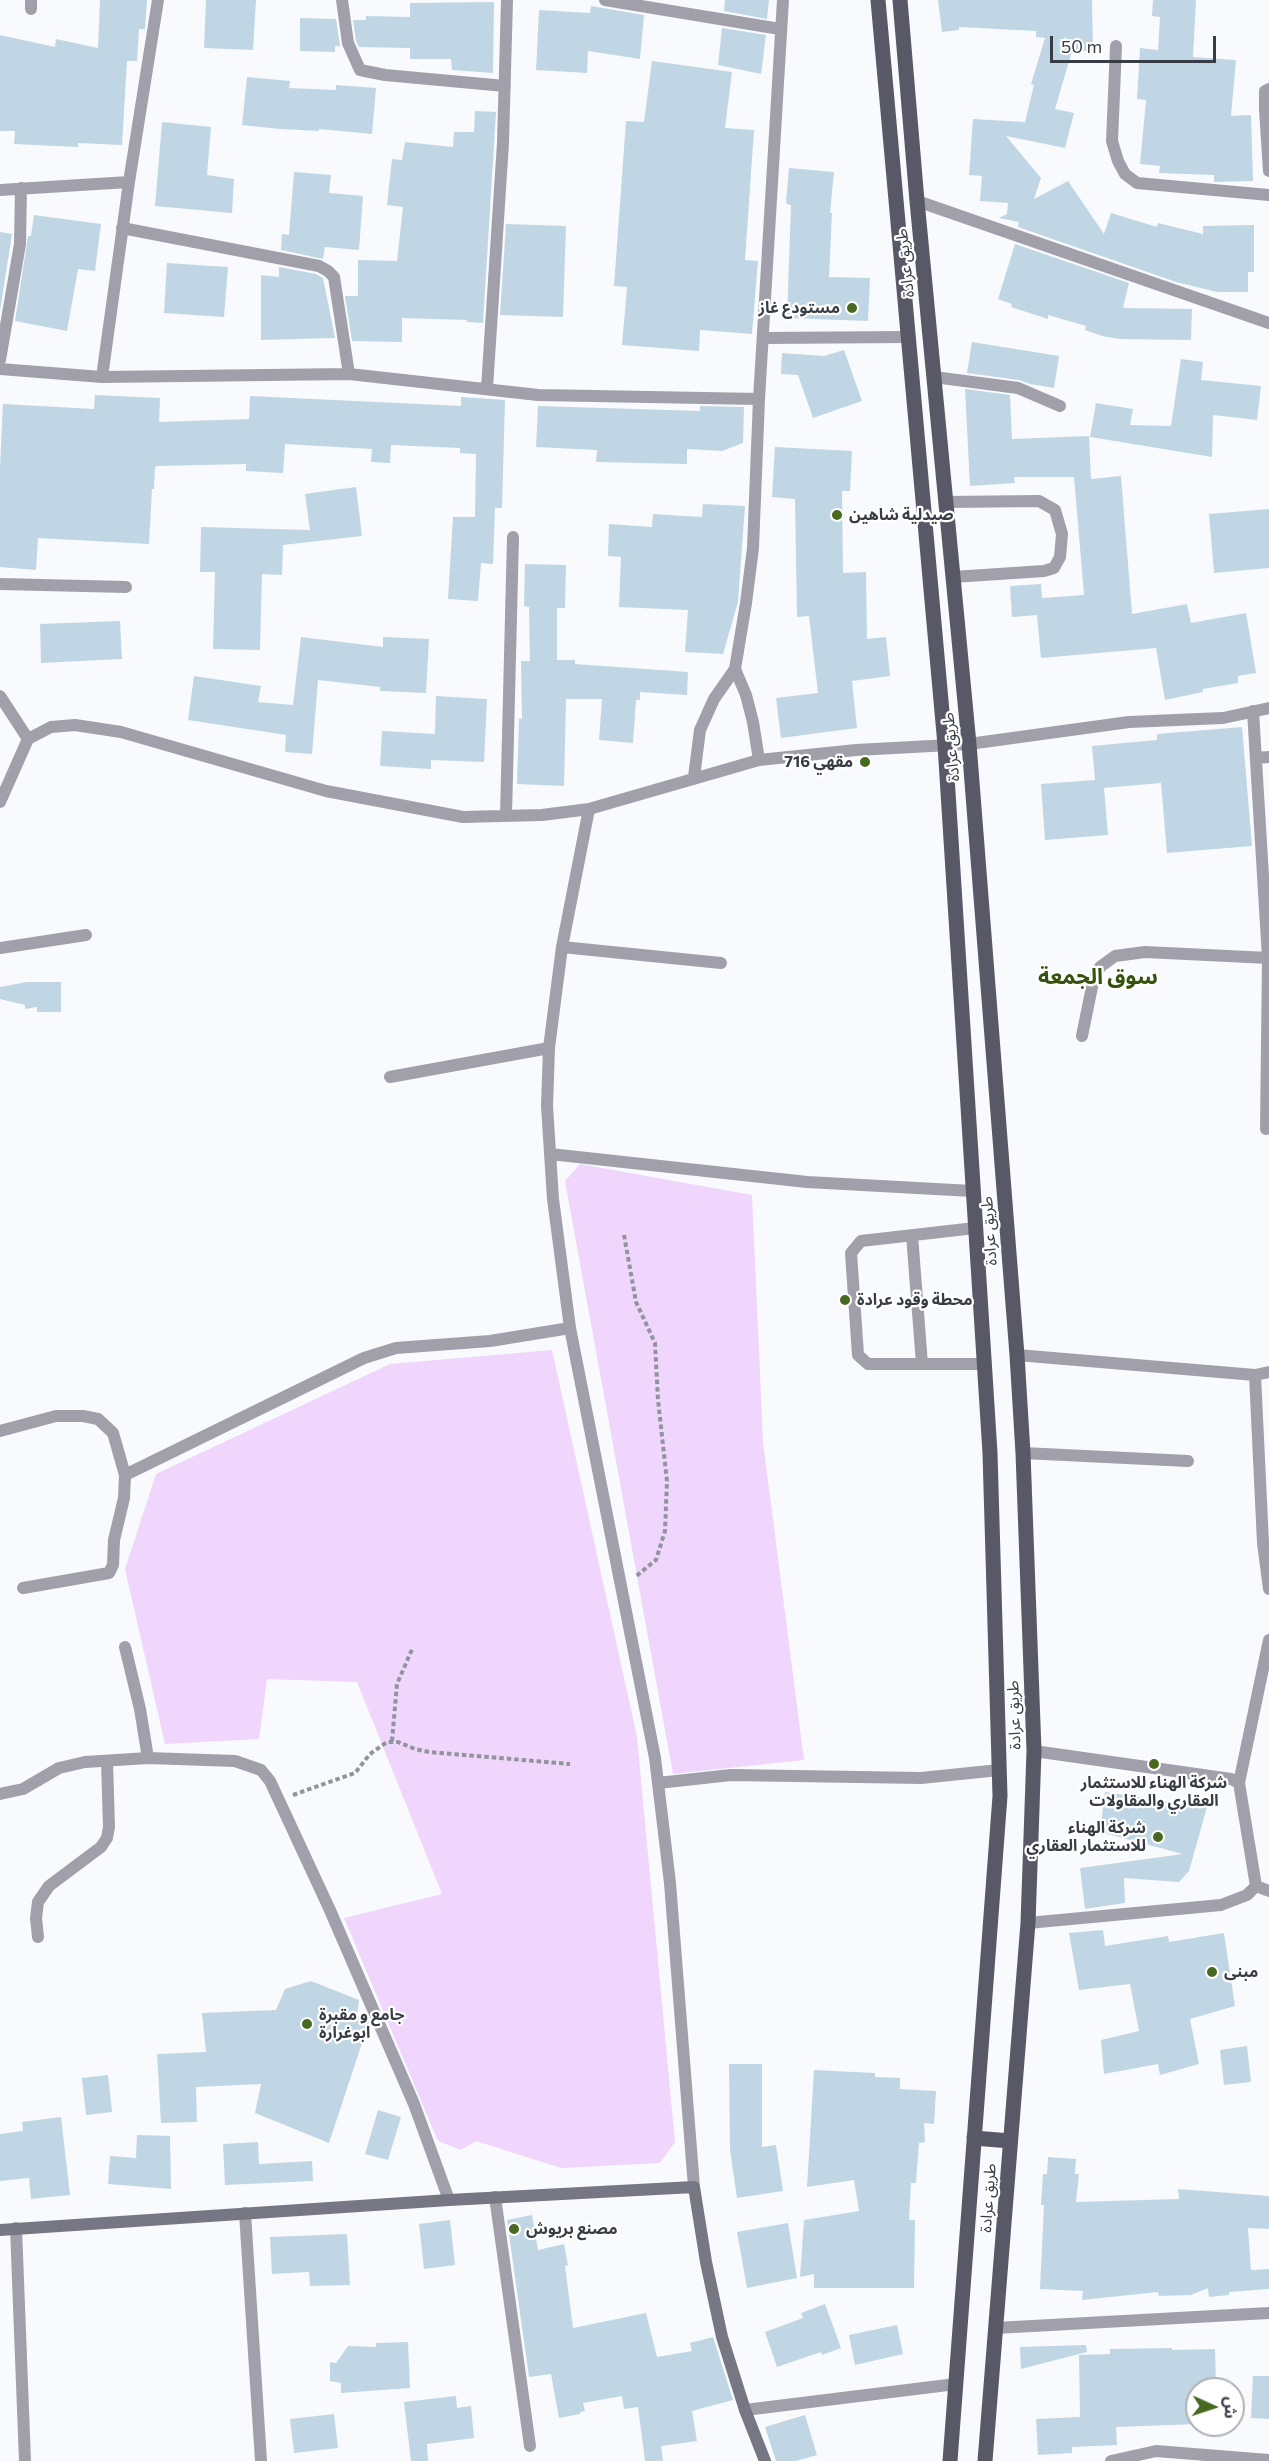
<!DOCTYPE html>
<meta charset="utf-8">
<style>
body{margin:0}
#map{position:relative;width:1269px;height:2461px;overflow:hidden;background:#f8fafe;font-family:Commissioner,"Noto Sans Arabic",sans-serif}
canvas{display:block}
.north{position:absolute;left:1185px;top:2377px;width:60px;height:60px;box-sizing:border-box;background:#fff;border:2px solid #afb1b5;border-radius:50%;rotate:93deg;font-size:16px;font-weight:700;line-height:24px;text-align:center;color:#383d45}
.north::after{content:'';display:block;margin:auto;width:21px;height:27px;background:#476920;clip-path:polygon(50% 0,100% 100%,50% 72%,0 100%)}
.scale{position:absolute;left:1050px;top:36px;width:166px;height:27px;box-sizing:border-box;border:3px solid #383d45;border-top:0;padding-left:8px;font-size:18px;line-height:21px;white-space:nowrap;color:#383d45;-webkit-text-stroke:4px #fff;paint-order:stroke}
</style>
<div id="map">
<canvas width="1269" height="2461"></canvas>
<div class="north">ش</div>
<div class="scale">50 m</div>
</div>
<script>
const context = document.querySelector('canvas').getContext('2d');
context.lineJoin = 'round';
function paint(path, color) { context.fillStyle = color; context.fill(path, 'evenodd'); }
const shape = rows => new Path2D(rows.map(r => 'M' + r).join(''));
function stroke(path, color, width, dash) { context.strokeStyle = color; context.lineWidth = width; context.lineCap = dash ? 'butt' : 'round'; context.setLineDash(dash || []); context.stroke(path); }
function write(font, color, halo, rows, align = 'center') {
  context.font = font + ' Commissioner,"Noto Sans Arabic",sans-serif'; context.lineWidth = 4.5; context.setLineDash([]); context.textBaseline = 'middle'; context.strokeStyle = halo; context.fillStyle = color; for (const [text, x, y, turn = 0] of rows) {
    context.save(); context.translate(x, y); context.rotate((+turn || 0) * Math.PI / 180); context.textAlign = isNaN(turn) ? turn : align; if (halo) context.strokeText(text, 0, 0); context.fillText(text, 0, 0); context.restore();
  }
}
paint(shape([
 [580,1164,752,1195,763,1442,804,1760,673,1774,565,1181],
 [552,1350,637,1737,675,2142,660,2163,561,2168,476,2141,461,2150,438,2141,344,1918,442,1894,357,1682,267,1679,259,1739,165,1744,125,1569,156,1474,390,1364]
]), '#f0d6fc');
paint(shape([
 [100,0,147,0,145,29,139,29,137,61,127,61,122,145,78,143,78,147,14,144,15,131,0,131,0,35,55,47,56,39,98,48],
 [206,0,256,0,253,50,204,48],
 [725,0,769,0,767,19,724,11],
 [938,0,1092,0,1093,51,1072,51,1055,109,1074,113,1065,148,1006,136,1041,178,1034,199,1068,181,1104,234,1111,213,1157,227,1158,223,1203,234,1203,226,1254,225,1254,272,1248,272,1248,292,1217,292,1176,282,1018,227,1019,222,999,218,1007,214,1008,203,980,201,982,176,969,175,973,119,1025,122,1034,85,1031,84,1045,38,1036,37,1036,31,959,27,959,30,942,32],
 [1153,0,1196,0,1193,57,1236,60,1231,116,1251,115,1253,181,1214,182,1214,175,1159,173,1160,166,1140,164,1146,100,1137,99,1140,48,1158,50,1160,17,1152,16],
 [494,2,493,73,452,70,451,59,410,59,410,48,359,47,356,41,353,20,366,20,366,16,410,17,410,3],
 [591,6,644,15,640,59,588,51,587,73,536,70,539,10,590,13],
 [300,18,336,19,340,46,335,46,335,52,300,51],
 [722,28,766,35,761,74,718,65],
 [652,61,732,72,725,128,754,130,745,260,758,261,752,334,700,330,699,351,622,345,627,287,614,286,626,121,644,122],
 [247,77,290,81,289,88,336,90,336,85,376,88,372,134,319,129,319,131,280,129,242,125],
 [475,111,496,112,483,323,467,322,467,320,402,318,402,342,352,341,345,296,358,296,358,260,397,261,403,207,387,205,392,159,402,160,405,142,453,147,454,132,474,132],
 [162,122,211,127,207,175,234,179,232,213,155,206],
 [789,168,834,172,830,213,832,213,829,277,870,278,868,321,787,318,791,205,787,204,786,202],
 [294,172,331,175,329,193,363,196,359,250,325,247,323,259,281,250,282,234,289,235],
 [34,215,101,224,95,271,78,269,67,331,15,321,28,236,31,236],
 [506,224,566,226,563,317,500,315],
 [0,232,12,234,0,311],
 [1015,244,1129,283,1123,308,1192,309,1191,340,1120,339,1102,336,1085,330,1086,326,1048,315,1048,319,1011,307,1012,304,998,299],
 [167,263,228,267,224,317,164,313],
 [279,267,316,274,323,278,335,338,261,340,261,275,279,277],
 [972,342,1059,356,1054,388,1030,384,1019,380,967,373],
 [844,350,862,401,813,418,798,375,781,374,782,353,824,356],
 [1181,359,1203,362,1201,380,1261,386,1257,420,1213,415,1212,457,1090,437,1096,403,1133,409,1130,425,1171,426],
 [965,389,1010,395,1012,439,1089,436,1091,479,1121,476,1132,614,1187,604,1191,623,1246,613,1256,673,1238,676,1238,683,1203,689,1203,692,1165,700,1156,648,1041,658,1037,615,1012,617,1010,586,1041,584,1042,598,1084,595,1074,477,1014,477,1015,483,970,486],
 [95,395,160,398,159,422,249,419,250,396,461,406,461,397,505,400,502,508,495,508,493,564,481,563,478,601,448,599,453,517,475,517,476,454,460,453,460,448,391,445,390,463,371,462,372,449,285,444,283,473,246,471,246,464,157,466,155,467,154,489,152,489,149,544,38,538,36,570,0,567,0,467,3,404,94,409],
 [538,406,700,411,700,406,744,407,743,443,722,451,687,449,687,464,596,462,597,450,536,447],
 [775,447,852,451,850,491,842,491,843,573,866,572,867,639,886,637,890,676,852,681,857,728,781,738,776,698,818,693,809,616,797,617,795,499,772,497],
 [356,487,362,536,283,545,282,575,262,574,260,650,213,649,215,572,200,572,201,527,310,530,305,494],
 [703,504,745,506,738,602,723,654,685,652,688,610,619,607,621,557,608,556,609,524,652,527,653,514,702,517],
 [1269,509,1269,568,1214,573,1209,514],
 [525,564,566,565,565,608,557,608,557,660,575,660,575,664,688,672,687,695,640,692,640,700,636,700,633,743,599,740,602,699,566,699,564,786,517,784,519,718,522,719,521,661,530,661,529,607,524,606],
 [120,621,122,659,41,663,40,624],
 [301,637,383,647,383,637,429,639,426,693,380,691,380,687,318,680,312,754,285,752,286,735,188,720,194,676,261,686,258,702,293,705],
 [436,696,487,699,484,762,431,760,431,769,380,766,382,731,435,734],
 [1242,727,1252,846,1167,853,1161,783,1104,788,1108,835,1045,840,1041,784,1095,780,1092,746,1157,740,1157,734],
 [27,982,61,982,61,1012,37,1012,37,1007,25,1009,25,1005,0,999,0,987],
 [1105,1792,1207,1807,1189,1871,1179,1882,1124,1878,1125,1903,1085,1909,1080,1868,1183,1854,1100,1832],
 [1103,1930,1105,1946,1168,1936,1169,1942,1224,1933,1235,2006,1190,2019,1199,2064,1160,2075,1158,2064,1104,2074,1101,2040,1139,2031,1130,1984,1079,1990,1069,1933],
 [311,1981,359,2000,357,2016,368,2019,369,2022,329,2143,255,2113,261,2084,196,2087,197,2122,161,2123,157,2054,206,2052,202,2013,276,2010,285,1989],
 [1247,2046,1251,2082,1224,2085,1220,2050],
 [729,2064,762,2064,762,2147,776,2145,783,2191,737,2198,730,2150],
 [814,2070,875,2073,875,2077,900,2078,900,2089,936,2091,934,2124,924,2123,925,2142,919,2143,916,2183,911,2183,909,2220,915,2220,914,2288,814,2288,814,2274,800,2277,804,2220,859,2211,854,2180,807,2187],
 [108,2075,112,2112,86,2115,82,2078],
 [378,2110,401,2117,388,2160,365,2154],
 [61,2117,70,2195,31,2199,29,2178,0,2181,0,2134,23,2131,22,2122],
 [137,2135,170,2136,171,2189,108,2184,110,2156,136,2158],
 [258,2142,259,2164,312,2161,313,2181,225,2185,223,2144],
 [1048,2157,1076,2159,1075,2174,1079,2174,1076,2202,1179,2199,1178,2189,1269,2196,1269,2229,1248,2228,1251,2270,1269,2269,1269,2289,1229,2292,1229,2295,1209,2297,1208,2288,1191,2295,1159,2296,1158,2292,1082,2300,1083,2291,1040,2289,1044,2205,1041,2205,1043,2174,1047,2174],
 [532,2215,538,2250,564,2244,568,2265,565,2266,573,2328,646,2313,657,2357,692,2351,690,2343,713,2337,733,2400,692,2411,697,2441,661,2446,663,2461,645,2461,638,2407,624,2409,622,2396,583,2403,585,2411,580,2412,580,2414,559,2418,551,2374,529,2377,507,2220],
 [450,2220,455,2265,424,2269,419,2224],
 [788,2223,797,2278,747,2288,737,2232],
 [347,2234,350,2285,310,2286,309,2272,272,2274,270,2237],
 [825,2304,841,2348,822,2355,821,2352,777,2367,765,2332,803,2318,801,2313],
 [897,2325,903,2354,855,2365,849,2335],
 [408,2342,410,2388,341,2393,341,2383,330,2381,330,2362,336,2363,348,2346,376,2347,376,2343],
 [1086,2345,1087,2352,1021,2369,1020,2347],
 [1172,2348,1172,2350,1215,2349,1216,2389,1197,2389,1197,2424,1116,2427,1117,2445,1072,2447,1072,2453,1038,2455,1036,2419,1080,2417,1079,2355,1110,2354,1110,2349],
 [1253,2376,1269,2376,1269,2419,1251,2418],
 [456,2396,457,2408,471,2406,474,2438,427,2444,428,2461,411,2461,404,2402],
 [334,2414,338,2448,294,2453,290,2419],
 [805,2415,817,2455,796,2461,776,2461,765,2427]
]), '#c1d6e4');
stroke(shape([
 [624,1235,636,1302,655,1343,658,1400,667,1481,665,1531,656,1560,635,1577],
 [392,1741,397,1684,413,1647],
 [293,1795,355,1773,370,1754,387,1742,398,1742,415,1749,429,1752,570,1764]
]), '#91949b', 4, [4.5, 3]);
stroke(shape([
 [934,377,1018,388,1060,406],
 [947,502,1039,501,1055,510,1062,534,1060,557,1054,568,1044,571,953,577],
 [975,1228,861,1241,851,1253,858,1355,868,1364,984,1364],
 [912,1235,922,1364],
 [1023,1453,1188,1461],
 [495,2197,530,2446]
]), '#a1a0aa', 12);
stroke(shape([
 [342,0,348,43,360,70,385,75,505,86],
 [605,0,780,29],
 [31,9,31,0],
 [1116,46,1112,141,1118,161,1125,174,1137,183,1269,195],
 [1269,89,1265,91,1265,110,1269,171],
 [0,190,129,182],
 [917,201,1269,323],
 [122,228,319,266,328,271,334,277,349,374],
 [763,338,908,337],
 [0,360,20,244,21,188],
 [0,369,102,377,349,374,538,395,759,399],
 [102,377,129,182,158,0],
 [487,388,503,143,507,0],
 [0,584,126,587],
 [735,669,746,695,753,722,759,760],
 [0,696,28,739],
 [1253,711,1268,958,1266,1129],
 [1256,758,1269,757],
 [694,777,700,730,714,699,735,669,746,603,753,548,759,399,783,0],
 [0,802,28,739,51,727,75,725,121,732,326,791,463,817,542,815,589,809,759,760,856,750,969,744,1129,722,1223,718,1269,708],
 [589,809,562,947,549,1048,547,1106,553,1199,570,1328,655,1758,670,1883,694,2187],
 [506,815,513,537],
 [562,947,721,963],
 [0,948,86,935],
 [1082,1036,1093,982,1100,967,1115,956,1145,952,1269,958],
 [390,1077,549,1048],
 [550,1154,807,1182,972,1191],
 [1017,1355,1255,1375,1269,1372],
 [1255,1375,1263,1543,1269,1589],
 [0,1431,56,1416,83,1416,98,1419,113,1433,125,1475,124,1498,114,1540,113,1565,109,1573,23,1588],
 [125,1475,364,1358,396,1348,490,1341,570,1328],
 [125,1647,140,1709,148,1758],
 [1034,1751,1231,1779,1239,1783,1256,1886,1269,1891],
 [658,1783,731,1775,921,1778,999,1770],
 [1239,1783,1269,1640],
 [0,1794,23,1789,59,1768,85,1762,148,1758,235,1761,261,1770,270,1781,329,1908,414,2104,449,2200],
 [1028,1923,1221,1905,1247,1895,1256,1886],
 [38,1937,36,1918,38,1902,49,1886,101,1847,107,1838,109,1827,107,1761],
 [245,2213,261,2461],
 [16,2228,25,2461],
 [996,2328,1269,2313],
 [745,2410,956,2384],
 [1111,2461,1156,2451,1269,2460]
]), '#a1a0aa', 12);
stroke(shape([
 [0,2230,449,2200,694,2187,706,2262,722,2337,745,2410,765,2461]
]), '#777683', 12);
stroke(shape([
 [878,0,945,745,990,1453,1000,1796,950,2461],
 [900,0,917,201,969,744,1017,1355,1023,1453,1034,1751,1028,1923,985,2461],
 [974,2138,1010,2141]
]), '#595867', 15);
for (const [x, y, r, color] of [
 [852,308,6,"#476920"],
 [837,515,6,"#476920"],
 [865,762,6,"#476920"],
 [845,1300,6,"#476920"],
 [1154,1764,6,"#476920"],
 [1158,1837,6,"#476920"],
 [1212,1972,6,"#476920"],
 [307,2024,6,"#476920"],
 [514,2229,6,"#476920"]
]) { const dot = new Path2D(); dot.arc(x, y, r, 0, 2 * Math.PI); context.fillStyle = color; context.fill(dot); stroke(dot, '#fff', 2); }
write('16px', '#383d45', '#fff', [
 ["طريق عرادة",905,263,-96],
 ["طريق عرادة",951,747,-95],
 ["طريق عرادة",989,1231,-94],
 ["طريق عرادة",1014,1715,-92],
 ["طريق عرادة",988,2198,-86]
]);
write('bold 16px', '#383d45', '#fff', [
 ["مستودع غاز",840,308,"right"],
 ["صيدلية شاهين",849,515],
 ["مقهي 716",853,762,"right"],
 ["محطة وقود عرادة",857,1300],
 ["شركة الهناء للاستثمار",1154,1783,"center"],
 ["العقاري والمقاولات",1154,1801,"center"],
 ["شركة الهناء",1146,1828,"right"],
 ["للاستثمار العقاري",1146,1846,"right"],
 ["مبنى",1224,1972],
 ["جامع و مقبرة",319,2015],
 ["ابوغرارة",319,2033],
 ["مصنع بريوش",526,2229]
], 'left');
write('bold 22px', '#35530e', '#fff', [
 ["سوق الجمعة",1098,977]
]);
</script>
